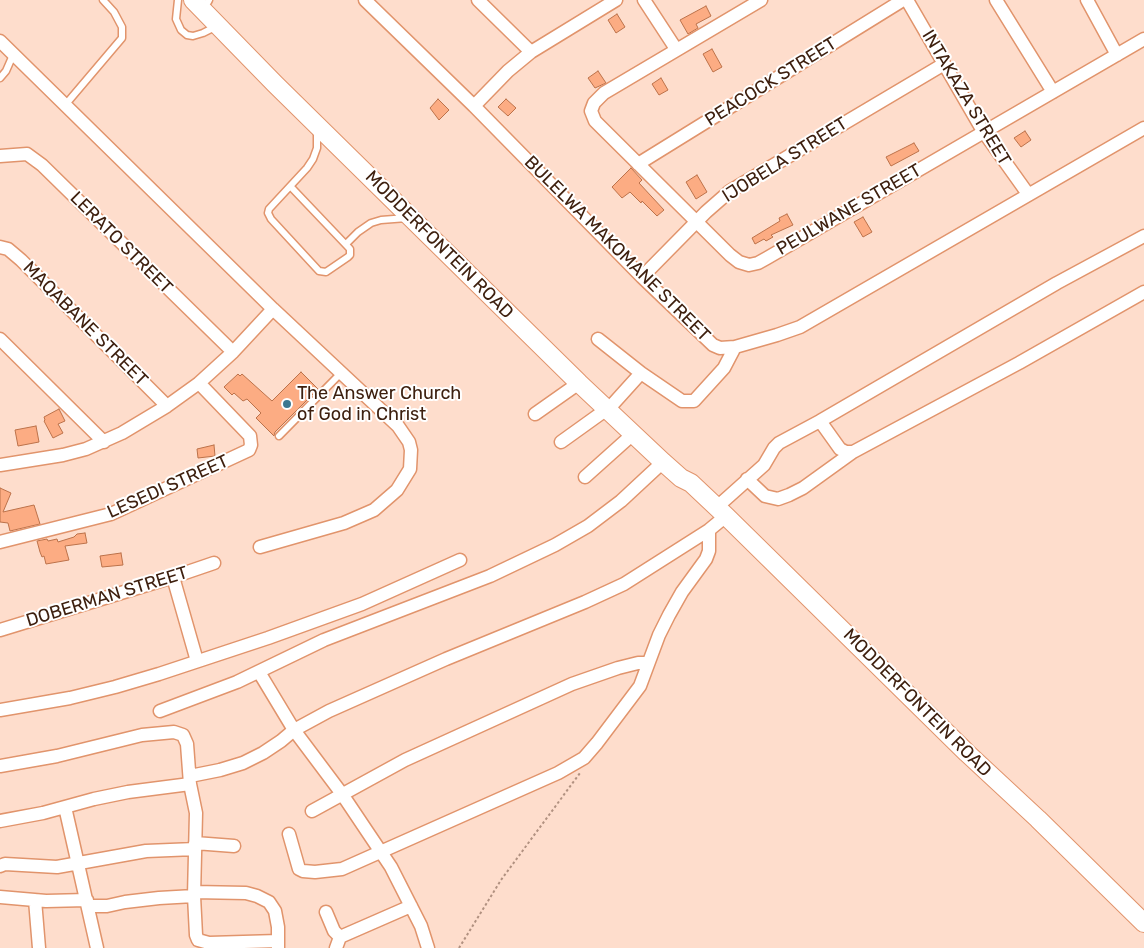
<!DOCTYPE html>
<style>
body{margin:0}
canvas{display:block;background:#feddcc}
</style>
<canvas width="1144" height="948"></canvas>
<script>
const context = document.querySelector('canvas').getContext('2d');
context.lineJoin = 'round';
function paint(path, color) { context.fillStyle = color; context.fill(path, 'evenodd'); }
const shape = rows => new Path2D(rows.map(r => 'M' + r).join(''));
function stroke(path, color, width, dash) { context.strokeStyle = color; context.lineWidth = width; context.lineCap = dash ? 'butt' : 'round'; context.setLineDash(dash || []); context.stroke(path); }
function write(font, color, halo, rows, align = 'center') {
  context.font = font + ' Rubik,sans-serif'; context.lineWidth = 4; context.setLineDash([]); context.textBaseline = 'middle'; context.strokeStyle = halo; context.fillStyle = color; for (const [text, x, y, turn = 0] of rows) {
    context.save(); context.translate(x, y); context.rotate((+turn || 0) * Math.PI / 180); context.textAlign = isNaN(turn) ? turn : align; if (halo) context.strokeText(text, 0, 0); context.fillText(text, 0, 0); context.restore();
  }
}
const building = shape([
 [706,6,711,16,696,24,698,28,688,34,680,20,706,6],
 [617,14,625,27,616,33,608,20,617,14],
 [712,49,722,67,713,72,703,54,712,49],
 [598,71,606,83,595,88,588,78,598,71],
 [661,78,668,90,659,95,652,84,661,78],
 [438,99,449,110,439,120,430,108,438,99],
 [506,99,516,108,508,116,498,107,506,99],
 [1025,131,1031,140,1021,147,1014,138,1025,131],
 [914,143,919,151,891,166,886,157,914,143],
 [631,168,642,180,639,183,664,210,657,216,642,201,641,203,630,192,622,198,612,187,631,168],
 [697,175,707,192,696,199,686,182,697,175],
 [787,214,793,225,771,235,773,237,766,241,764,239,755,244,752,238,780,221,779,218,787,214],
 [863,217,872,232,863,237,854,222,863,217],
 [301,372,318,389,275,432,274,436,256,418,261,413,247,399,243,401,234,393,232,395,224,387,238,374,240,376,242,374,272,401,301,372],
 [59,409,65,421,58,424,63,433,53,438,44,421,45,420,44,417,59,409],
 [36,426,39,442,18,446,15,430,36,426],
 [214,445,215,456,198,458,197,449,214,445],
 [0,488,11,493,3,512,34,505,40,524,10,531,8,523,0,522,0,488],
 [85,533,87,543,65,546,69,560,46,564,44,556,42,557,40,552,37,541,47,539,48,541,57,539,58,542,74,537,77,534,85,533],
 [121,553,123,565,102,567,100,556,121,553]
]);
paint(building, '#fcac83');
stroke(building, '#bc724a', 1);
const lane = shape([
 [178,0,176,19,181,30,187,35,193,36,203,33,217,26],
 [208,2,209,0],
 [0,78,6,71,13,55],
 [66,104,122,38,122,27,114,12,103,0],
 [291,187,350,249,350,255,348,257,326,272,319,271,271,219,268,213,269,209,307,168,313,159,317,148,317,131],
 [346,244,358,232,371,223,381,220,407,218],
 [279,436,341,373]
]);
const street = shape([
 [365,0,474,106,642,277,713,345,720,348,735,347,777,335,800,327,1144,128],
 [478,0,531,52],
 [644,0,676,49],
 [761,0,604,93,594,103,591,111,595,121,600,126,730,255,739,262,749,265,758,263,767,258,1144,39],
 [907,0,983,131,1028,194],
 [996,0,1053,92],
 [1087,0,1117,55],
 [0,41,273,309,398,426,409,442,411,450,410,469,397,490,374,510,344,523,260,547],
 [474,106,508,71,531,52,616,0],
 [0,156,27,154,42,165,233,352],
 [638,164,903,0],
 [0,247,8,249,21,260,167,406],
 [642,277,706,212,730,191,944,64],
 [0,339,104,442],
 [598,339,641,373,682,401,694,401,724,368,735,347],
 [613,404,641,373],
 [535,414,579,383],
 [820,421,840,449,846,452,853,452,1019,363,1144,292],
 [561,442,607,409],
 [0,465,63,455,86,449,122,433,167,406,199,383,233,352,273,309],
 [585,477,633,434],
 [747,479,765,496,778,499,789,495,803,488,853,452],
 [717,507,764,465,774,448,779,443,820,421,1057,283,1144,236],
 [0,542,111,514,249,450,251,445,250,436,199,383],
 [173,577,197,661],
 [0,630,173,577,214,563],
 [259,672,294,730,342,794,391,867,421,926,428,948],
 [0,710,70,698,115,687,159,674,268,638,362,604,460,560],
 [160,711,237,682,324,640,490,576,555,545,588,526,621,501,663,462],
 [0,766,57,756,142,735,174,732,183,735,187,744,190,784,196,813,194,896,196,935,198,940,209,943,278,941],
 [190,776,220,770,243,763,263,753,281,741,294,730,329,711,446,659,585,602,624,584,709,530,726,516],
 [65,807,97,948],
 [312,811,405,760,572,684,618,668,638,663,648,663],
 [0,821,43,813,94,799,128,792,190,784],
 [289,834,299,869,303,871,315,872,342,869,558,773,584,758,597,743,640,686,659,635,669,615,682,592,706,559,709,551,709,530],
 [195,843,234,846],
 [0,866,5,864,57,867,146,851,195,849],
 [194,892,246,893,257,896,269,902,275,911,278,927,278,948],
 [0,897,46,901,87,900],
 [35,900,39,948],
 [89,906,107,906,125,902,159,898,194,896],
 [326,912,334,931,340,937],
 [336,948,340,937,411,906]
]);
const secondary = shape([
 [193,0,275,84,579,383,663,462,681,478,691,483,726,516,967,753,1038,819,1144,923]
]);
stroke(lane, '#e1946c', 9);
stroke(street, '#e1946c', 15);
stroke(secondary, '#e1946c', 20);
stroke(shape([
 [459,948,501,880,580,773]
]), '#b19180', 2, [2.5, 2.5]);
stroke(lane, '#fff', 6);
stroke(street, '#fff', 12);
stroke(secondary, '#fff', 18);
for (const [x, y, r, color] of [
 [287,404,5,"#3d7890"]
]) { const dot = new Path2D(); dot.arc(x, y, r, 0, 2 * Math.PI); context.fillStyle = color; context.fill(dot); stroke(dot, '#fff', 2); }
write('18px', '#3e200f', '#fff', [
 ["PEACOCK STREET",771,82,-32],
 ["INTAKAZA STREET",966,98,59],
 ["IJOBELA STREET",785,160,-32],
 ["PEULWANE STREET",849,210,-30],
 ["LERATO STREET",121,243,45],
 ["MODDERFONTEIN ROAD",439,245,45],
 ["BULELWA MAKOMANE STREET",617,249,45],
 ["MAQABANE STREET",85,324,45],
 ["LESEDI STREET",168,487,-24],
 ["DOBERMAN STREET",107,597,-17],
 ["MODDERFONTEIN ROAD",917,703,45]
]);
write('18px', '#3e200f', '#fff', [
 ["The Answer Church",297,394],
 ["of God in Christ",297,415]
], 'left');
</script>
